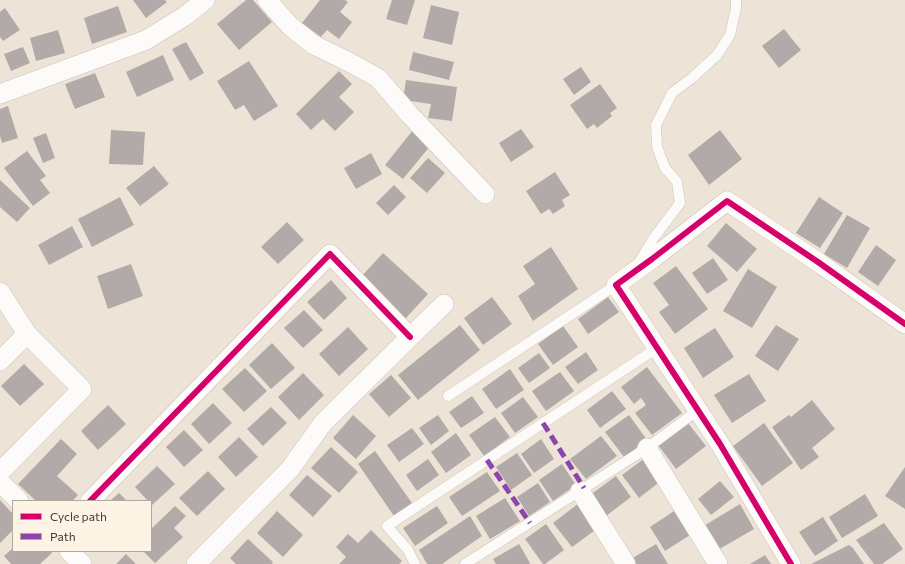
<!DOCTYPE html>
<style>
body{margin:0}
#map{position:relative;width:905px;height:564px;overflow:hidden;background:#ede4d7;font-family:Commissioner,sans-serif}
canvas{display:block}
.legend{position:absolute;left:12px;top:500px;width:140px;height:52px;box-sizing:border-box;background:#fef4e6;border:1px solid #b2a99d;margin:0;padding:5px 7px;list-style:none;font-size:12px;color:#3f392f}
.legend li{display:flex;align-items:center;gap:8px;height:20px}
.legend b{width:20px;border:1px solid #b2a99d}
</style>
<div id="map">
<canvas width="905" height="564"></canvas>
<ul class="legend">
<li><b style="height:5px;background:#d6006c"></b>Cycle path</li>
<li><b style="height:5px;background:#8e44ad"></b>Path</li>
</ul>
</div>
<script>
const context = document.querySelector('canvas').getContext('2d');
context.lineJoin = 'round';
function paint(path, color) { context.fillStyle = color; context.fill(path, 'evenodd'); }
const shape = rows => new Path2D(rows.map(r => 'M' + r).join(''));
function stroke(path, color, width, dash) { context.strokeStyle = color; context.lineWidth = width; context.lineCap = dash ? 'butt' : 'round'; context.setLineDash(dash || []); context.stroke(path); }
paint(shape([
 [133,0,165,0,167,2,146,18],
 [246,0,253,0,272,22,239,50,217,24],
 [320,0,345,0,348,2,340,12,352,22,339,39,327,30,321,37,302,23],
 [392,0,415,0,407,25,386,19],
 [431,5,459,12,452,45,423,38],
 [118,6,127,32,92,44,84,18],
 [5,8,20,30,3,41,0,37,0,12],
 [784,29,801,50,779,68,762,46],
 [58,30,65,53,36,61,30,38],
 [186,42,204,73,190,81,172,49],
 [23,47,30,63,11,71,4,54],
 [413,52,454,62,449,80,409,70],
 [163,55,174,80,137,97,126,72],
 [249,61,278,106,254,121,244,105,235,110,217,81],
 [581,67,591,82,574,95,563,79],
 [339,71,352,84,339,97,354,112,335,131,323,119,311,130,296,114],
 [95,73,105,97,75,109,65,84],
 [406,80,457,87,452,121,428,118,431,104,403,100],
 [600,84,617,108,610,113,612,116,597,128,594,124,587,129,570,105],
 [8,106,18,138,2,143,0,136,0,109],
 [521,129,534,147,511,162,499,143],
 [111,130,145,132,143,165,109,164],
 [413,130,431,145,403,179,385,165],
 [720,130,742,159,709,185,688,155],
 [46,133,55,158,43,163,33,138],
 [27,151,46,176,40,180,50,193,33,206,4,168],
 [371,153,382,174,356,189,344,168],
 [428,158,445,173,427,193,410,178],
 [154,166,169,184,140,206,126,188],
 [555,172,570,195,562,200,565,206,553,214,549,209,541,214,526,191],
 [0,180,30,208,17,222,0,207],
 [394,185,406,197,388,215,376,203],
 [120,197,134,225,92,247,78,219],
 [819,197,843,213,820,248,796,233],
 [847,215,870,228,847,268,824,254],
 [287,222,304,240,278,264,261,247],
 [726,223,757,249,737,272,707,246],
 [72,226,83,247,49,265,38,245],
 [876,245,896,260,878,286,858,272],
 [551,247,578,289,533,321,518,296,535,284,523,266],
 [383,253,428,294,405,319,360,278],
 [713,258,728,280,707,294,692,273],
 [131,264,143,296,108,309,97,276],
 [676,266,708,309,675,334,659,312,669,305,653,283],
 [748,269,777,287,752,328,723,311],
 [331,280,347,298,324,320,307,302],
 [492,297,512,324,483,345,464,318],
 [608,297,619,312,588,334,578,319],
 [304,310,323,330,303,348,284,328],
 [460,325,480,350,418,400,398,375],
 [776,325,799,339,778,371,755,356],
 [563,326,578,347,553,365,538,344],
 [348,327,368,349,339,376,319,354],
 [715,328,734,357,703,378,684,348],
 [272,343,295,368,271,389,249,365],
 [586,352,598,370,578,384,565,367],
 [539,353,550,368,529,383,518,368],
 [24,364,44,384,20,406,1,386],
 [647,367,682,413,652,435,635,413,646,405,641,398,634,404,621,387],
 [245,368,267,391,244,412,222,389],
 [510,369,524,390,496,409,482,389],
 [560,372,574,391,546,411,532,391],
 [303,373,324,395,299,420,278,397],
 [749,374,766,401,732,423,714,395],
 [391,375,411,398,389,417,369,394],
 [612,391,626,409,600,428,587,410],
 [472,396,484,413,461,428,449,412],
 [523,397,538,417,515,433,501,413],
 [812,400,835,429,812,448,819,457,801,470,772,427,789,415,791,417],
 [213,403,232,423,209,444,191,424],
 [108,405,126,424,98,450,81,431],
 [271,407,287,423,263,446,247,429],
 [353,415,376,436,356,459,333,438],
 [438,415,449,431,431,445,419,428],
 [629,415,647,440,624,457,605,432],
 [495,417,510,437,484,456,469,435],
 [688,423,706,446,676,469,658,445],
 [764,423,793,463,762,486,733,446],
 [412,428,424,444,399,462,387,445],
 [184,430,203,450,184,467,166,447],
 [456,433,471,455,446,473,431,452],
 [601,436,617,456,586,479,570,459],
 [239,437,258,457,236,477,218,457],
 [61,439,77,454,57,476,78,495,72,501,36,501,18,484],
 [541,439,554,459,534,473,521,454],
 [331,447,358,472,339,493,311,468],
 [375,451,412,503,394,516,358,464],
 [517,453,532,475,511,490,496,467],
 [645,458,662,480,639,498,622,475],
 [428,459,439,475,417,491,406,475],
 [562,464,576,485,553,501,539,480],
 [157,466,175,484,152,505,151,504,151,501,148,501,135,487],
 [905,467,905,509,885,496],
 [208,471,225,489,197,516,179,498],
 [487,472,500,491,462,516,449,497],
 [307,475,332,496,313,517,289,495],
 [616,476,631,497,606,516,590,495],
 [720,481,734,497,711,515,698,499],
 [538,483,550,502,529,516,517,497],
 [119,493,127,501,110,501],
 [865,494,878,516,842,538,829,517],
 [505,498,520,521,490,539,476,516],
 [0,500,13,514,13,530,0,543],
 [579,503,598,528,572,547,553,523],
 [740,504,754,529,716,551,702,527],
 [175,506,186,516,174,528,183,537,155,563,143,551,151,551,151,529],
 [437,506,448,523,415,546,403,528],
 [277,511,303,535,283,557,257,533],
 [674,511,690,535,665,551,650,527],
 [470,516,482,536,442,564,427,564,419,550],
 [823,517,838,541,815,556,799,532],
 [884,523,903,549,882,564,874,564,856,540],
 [546,524,564,550,545,564,543,564,525,539],
 [371,530,402,561,399,564,339,564,346,557,336,547,348,534,358,543],
 [248,539,273,562,272,564,236,564,230,558],
 [519,544,530,563,529,564,496,564,493,559],
 [656,544,668,564,633,564,631,559],
 [849,545,853,548,864,564,811,564],
 [13,548,13,551,51,551,52,553,40,564,11,564,4,556],
 [126,554,136,564,116,564],
 [765,555,771,564,750,564]
]), '#b1aaa8');
const lane = shape([
 [638,264,653,239,680,203,677,182,665,168,657,147,656,125,672,93,692,78,717,55,730,35,736,8,736,0],
 [448,396,616,285],
 [415,564,408,550,387,526,657,348],
 [465,564,647,448,698,410]
]);
const street = shape([
 [267,0,290,26,314,45,349,62,378,78,409,114,485,194],
 [0,94,146,40,185,16,205,0],
 [0,292,27,334,82,389,0,472],
 [0,361,27,334],
 [647,448,718,564],
 [0,482,19,501],
 [580,491,626,564],
 [90,501,330,254,410,337],
 [69,551,82,564],
 [196,564,290,469,323,423,410,337,444,304],
 [791,564,720,444,616,285,652,259,727,201,818,262,905,324]
]);
stroke(lane, '#cac2b8', 11);
stroke(street, '#cac2b8', 20);
stroke(lane, '#fcfbf9', 10);
stroke(street, '#fcfbf9', 19);
stroke(shape([
 [543,423,584,488],
 [487,460,530,523]
]), '#8e44ad', 5, [10, 5]);
stroke(shape([
 [90,501,330,254,410,337],
 [791,564,720,444,616,285,652,259,727,201,818,262,905,324]
]), '#d6006c', 6);
</script>
